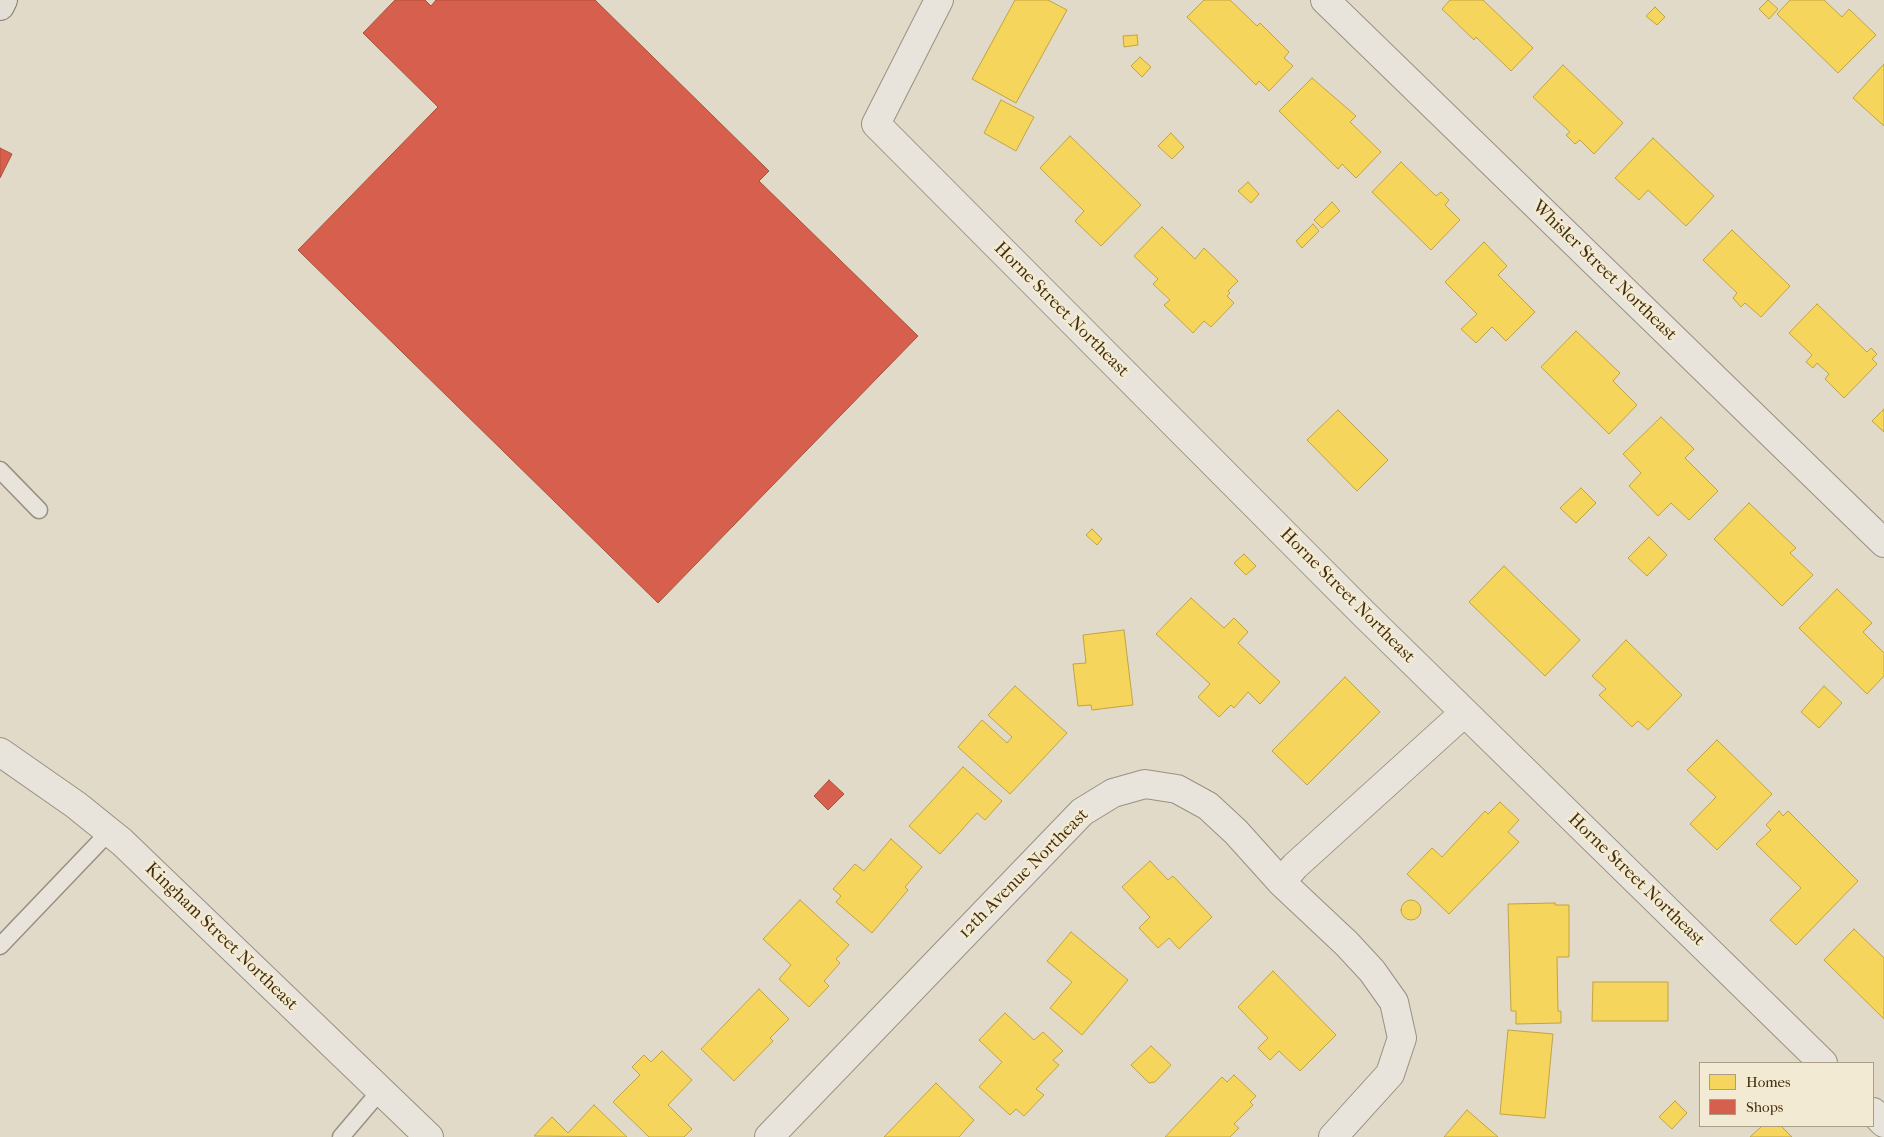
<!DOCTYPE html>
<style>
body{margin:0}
#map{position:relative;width:1884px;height:1137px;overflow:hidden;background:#e2dac8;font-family:"IM FELL French Canon",serif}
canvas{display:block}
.legend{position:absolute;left:1699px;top:1062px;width:175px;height:65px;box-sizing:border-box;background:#f3ead4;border:1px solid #ad9e83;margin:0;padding:6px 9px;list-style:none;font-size:15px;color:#452d09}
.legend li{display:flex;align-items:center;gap:10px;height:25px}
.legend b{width:25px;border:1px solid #ad9e83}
</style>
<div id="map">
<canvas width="1884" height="1137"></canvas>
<ul class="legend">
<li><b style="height:14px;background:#f6d55c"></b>Homes</li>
<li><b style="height:14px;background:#d6604d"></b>Shops</li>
</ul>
</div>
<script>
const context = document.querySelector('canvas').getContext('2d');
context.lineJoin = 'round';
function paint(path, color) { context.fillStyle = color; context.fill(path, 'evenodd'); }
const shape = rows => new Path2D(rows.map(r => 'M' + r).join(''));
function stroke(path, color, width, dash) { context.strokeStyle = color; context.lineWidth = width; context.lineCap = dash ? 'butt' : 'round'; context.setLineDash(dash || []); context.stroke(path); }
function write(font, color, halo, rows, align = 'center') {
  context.font = font + ' "IM FELL French Canon",serif'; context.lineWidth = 5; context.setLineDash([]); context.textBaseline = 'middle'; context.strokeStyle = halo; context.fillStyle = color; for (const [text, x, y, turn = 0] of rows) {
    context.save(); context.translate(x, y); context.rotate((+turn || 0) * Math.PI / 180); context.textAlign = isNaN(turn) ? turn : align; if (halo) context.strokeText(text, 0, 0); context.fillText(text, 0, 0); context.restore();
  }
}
const homes = shape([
 [1015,0,1048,0,1067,10,1016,103,972,79,1015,0],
 [1204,0,1230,0,1257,26,1260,23,1289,52,1284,58,1293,66,1269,91,1259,81,1256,85,1187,17,1204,0],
 [1450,0,1483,0,1533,48,1511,71,1476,37,1474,40,1442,9,1450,0],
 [1768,0,1778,9,1769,19,1759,9,1768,0],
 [1790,0,1824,0,1842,17,1849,9,1876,35,1838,73,1777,14,1790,0],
 [1655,7,1665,17,1657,25,1646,16,1655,7],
 [1137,35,1138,45,1124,47,1123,36,1137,35],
 [1140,57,1151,67,1142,77,1131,66,1140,57],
 [1884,64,1884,126,1853,98,1884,64],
 [1563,65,1623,123,1594,154,1580,140,1575,144,1566,135,1570,132,1533,97,1563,65],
 [1312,78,1356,116,1350,122,1381,152,1356,178,1342,164,1338,169,1279,111,1312,78],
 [1001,100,1034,117,1016,151,984,133,1001,100],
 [1171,133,1184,147,1172,159,1158,146,1171,133],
 [1070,136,1141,205,1101,246,1075,221,1084,211,1040,168,1070,136],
 [1653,138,1714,196,1686,226,1648,190,1639,200,1615,178,1653,138],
 [1401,162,1436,196,1441,192,1449,200,1445,205,1460,220,1431,250,1372,192,1401,162],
 [1248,182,1259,194,1251,203,1238,191,1248,182],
 [1332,202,1340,211,1322,228,1314,220,1332,202],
 [1313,224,1319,231,1302,248,1296,241,1313,224],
 [1162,227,1195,259,1204,248,1238,281,1228,291,1230,293,1227,296,1234,303,1211,327,1204,321,1193,333,1164,305,1170,300,1153,284,1158,279,1134,256,1162,227],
 [1732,230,1790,286,1761,317,1745,303,1741,307,1733,298,1737,293,1703,260,1732,230],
 [1484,242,1507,266,1498,275,1535,312,1506,341,1492,327,1476,343,1461,329,1477,314,1445,282,1484,242],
 [1817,304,1867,352,1871,348,1877,354,1872,359,1877,364,1844,398,1825,379,1829,374,1817,363,1813,368,1806,362,1812,355,1789,333,1817,304],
 [1576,331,1620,373,1613,381,1637,405,1609,434,1541,367,1576,331],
 [1884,409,1884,432,1872,421,1884,409],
 [1338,410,1388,460,1357,491,1307,440,1338,410],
 [1661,417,1694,449,1685,458,1718,491,1689,520,1671,503,1658,516,1629,486,1641,473,1623,454,1661,417],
 [1581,488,1596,503,1576,523,1560,508,1581,488],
 [1749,503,1796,548,1790,553,1813,575,1782,606,1714,539,1749,503],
 [1092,529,1102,539,1097,545,1086,535,1092,529],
 [1649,537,1667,555,1647,576,1628,558,1649,537],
 [1244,554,1256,566,1246,575,1234,563,1244,554],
 [1504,566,1580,640,1545,676,1469,602,1504,566],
 [1837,589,1872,623,1863,632,1884,653,1884,676,1867,694,1799,628,1837,589],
 [1191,598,1224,628,1234,618,1248,632,1238,643,1280,682,1260,704,1248,692,1234,708,1231,705,1219,717,1198,697,1210,684,1156,634,1191,598],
 [1124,630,1133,705,1092,710,1091,705,1078,706,1073,664,1086,663,1083,635,1124,630],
 [1626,640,1682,695,1648,730,1638,721,1632,727,1599,695,1606,689,1592,676,1626,640],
 [1345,677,1380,712,1307,785,1272,751,1345,677],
 [1015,686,1067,733,1010,794,958,747,982,720,1007,743,1012,737,988,715,1015,686],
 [1824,686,1842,703,1819,728,1801,712,1824,686],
 [1717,740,1772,794,1717,850,1690,824,1716,797,1687,770,1717,740],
 [963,767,1002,801,985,820,977,813,940,854,909,826,963,767],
 [1500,802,1519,820,1508,832,1519,842,1449,914,1407,874,1432,848,1442,857,1485,811,1488,814,1500,802],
 [1779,811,1783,816,1788,811,1858,881,1796,945,1770,920,1801,888,1756,844,1771,830,1766,825,1779,811],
 [891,839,922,867,905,887,908,890,872,933,836,902,841,896,833,889,855,864,864,871,891,839],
 [1150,861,1168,880,1173,876,1212,917,1179,949,1169,938,1158,948,1139,928,1150,917,1122,887,1150,861],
 [800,900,849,945,836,959,840,963,824,981,829,986,809,1007,779,979,791,965,763,939,800,900],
 '1401 910a10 10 0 1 1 20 0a10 10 0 1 1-20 0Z',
 [1555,903,1555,905,1569,905,1569,957,1557,957,1558,1011,1561,1011,1561,1023,1516,1024,1516,1011,1511,1011,1508,904,1555,903],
 [1854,929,1884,958,1884,1019,1824,960,1854,929],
 [1071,932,1128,980,1082,1035,1050,1008,1072,982,1047,961,1071,932],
 [1273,971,1336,1035,1300,1071,1279,1051,1270,1060,1258,1048,1268,1038,1238,1007,1273,971],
 [1593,982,1668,982,1668,1021,1592,1021,1593,982],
 [759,989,789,1019,770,1038,773,1041,734,1081,701,1049,759,989],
 [1005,1013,1034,1040,1043,1032,1063,1051,1053,1060,1059,1065,1036,1089,1044,1095,1024,1116,1016,1109,1010,1115,979,1087,1002,1062,979,1040,1005,1013],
 [1508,1030,1553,1034,1545,1118,1500,1114,1508,1030],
 [1151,1046,1171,1065,1155,1082,1149,1083,1131,1065,1151,1046],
 [662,1051,692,1080,668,1105,692,1129,684,1137,649,1137,613,1102,640,1075,632,1067,644,1055,651,1062,662,1051],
 [1234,1075,1256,1096,1250,1102,1253,1105,1234,1124,1239,1128,1230,1137,1165,1137,1222,1077,1227,1082,1234,1075],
 [936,1083,974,1120,959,1137,884,1137,936,1083],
 [1675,1101,1687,1113,1672,1129,1659,1117,1675,1101],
 [594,1105,627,1137,534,1136,552,1117,568,1133,594,1105],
 [1467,1110,1498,1137,1444,1137,1467,1110],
 [1762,1126,1781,1126,1792,1137,1750,1137,1762,1126]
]);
paint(homes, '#f6d55c');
stroke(homes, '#c1a343', 1);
const shops = shape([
 [395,0,425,0,431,6,436,0,595,0,769,171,759,181,918,336,658,603,298,250,438,107,363,33,395,0],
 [0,148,12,154,0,178,0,148],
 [829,780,844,794,828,810,814,796,829,780]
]);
paint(shops, '#d6604d');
stroke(shops, '#aa5139', 1);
const service = shape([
 [0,470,39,510],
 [0,946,109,832],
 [341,1137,381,1090]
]);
const minor = shape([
 [939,0,876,124,1364,614,1823,1063],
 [1325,0,1884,543],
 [0,752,76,805,122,842,429,1137],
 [1281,882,1295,866,1464,713],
 [1873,1112,1884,1123],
 [769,1137,1082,812,1113,793,1145,784,1177,789,1208,806,1236,832,1281,882,1347,944,1372,971,1394,1002,1402,1038,1390,1074,1333,1137]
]);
const primary = shape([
 [0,6,3,0]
]);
stroke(service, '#989182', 19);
stroke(minor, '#989182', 30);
stroke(primary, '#817969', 30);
stroke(service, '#e8e4db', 16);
stroke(minor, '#e8e4db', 28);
stroke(primary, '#e4dfd5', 28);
write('18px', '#452d09', '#f3ead4', [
 ["Whisler Street Northeast",1604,271,44],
 ["Horne Street Northeast",1061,310,45],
 ["Horne Street Northeast",1347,596,45],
 ["12th Avenue Northeast",1024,874,-45],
 ["Horne Street Northeast",1636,880,44],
 ["Kingham Street Northeast",221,937,44]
]);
</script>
